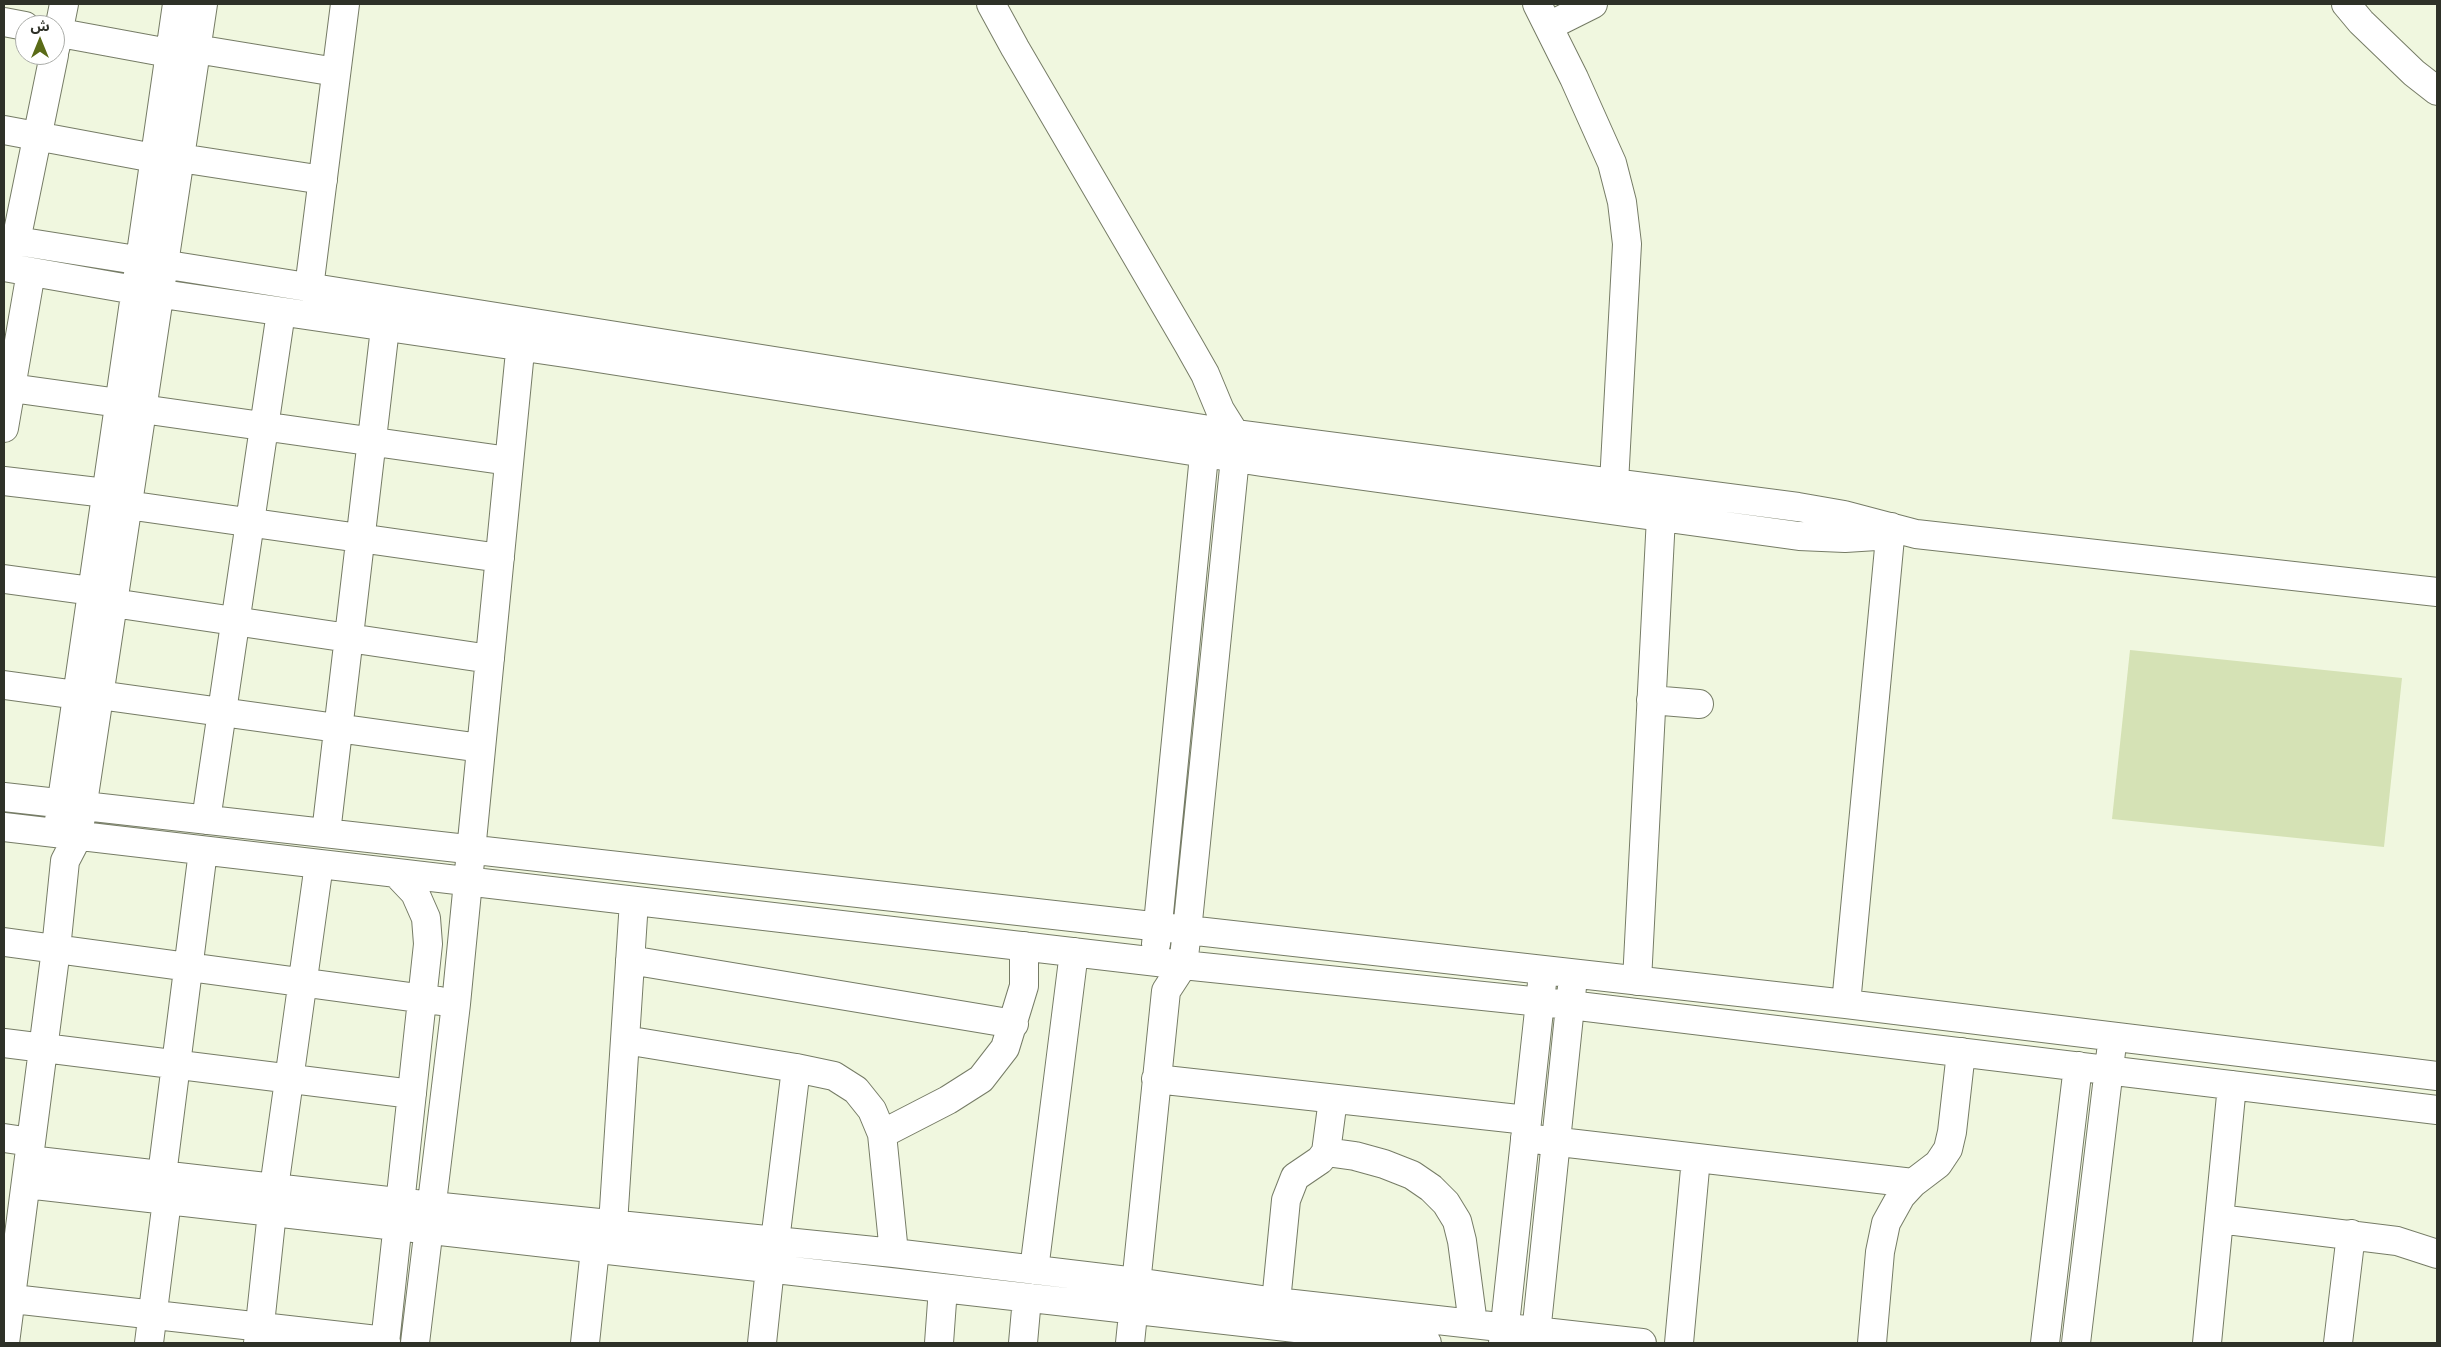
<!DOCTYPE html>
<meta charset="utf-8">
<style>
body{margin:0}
#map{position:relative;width:2441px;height:1347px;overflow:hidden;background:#f0f7df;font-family:"Open Sans","Noto Sans Arabic",sans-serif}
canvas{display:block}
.frame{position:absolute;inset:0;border:5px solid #2e3128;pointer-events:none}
.north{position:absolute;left:15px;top:15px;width:50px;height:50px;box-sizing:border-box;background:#fff;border:1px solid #abada9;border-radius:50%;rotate:0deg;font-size:14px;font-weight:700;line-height:20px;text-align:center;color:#2e3128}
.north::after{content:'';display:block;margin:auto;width:18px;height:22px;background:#5a6b17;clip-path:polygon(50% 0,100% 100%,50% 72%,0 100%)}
</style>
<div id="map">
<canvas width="2441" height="1347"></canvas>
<div class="frame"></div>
<div class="north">ش</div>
</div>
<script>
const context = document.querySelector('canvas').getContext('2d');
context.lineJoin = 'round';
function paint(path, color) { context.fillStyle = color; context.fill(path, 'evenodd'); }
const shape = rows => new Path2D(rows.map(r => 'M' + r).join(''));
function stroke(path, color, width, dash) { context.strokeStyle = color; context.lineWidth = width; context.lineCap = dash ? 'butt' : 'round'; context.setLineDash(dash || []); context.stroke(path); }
paint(shape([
 [2130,650,2402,678,2384,847,2112,819]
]), '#d5e2b5');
const minor = shape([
 [991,4,1015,48,1188,344,1205,374,1220,410,1235,434,1235,458,1187,931,1183,965,1166,991,1130,1343],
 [1537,4,1574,78,1612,163,1622,202,1627,244,1614,483],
 [2346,4,2361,22,2414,73,2437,91],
 [4,22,25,26],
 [1549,26,1593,4],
 [55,32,169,53],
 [55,49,64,4],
 [196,49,336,72],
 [4,130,154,158],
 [180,158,323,180],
 [4,239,1235,434,1798,507,1844,515,1916,534,2437,592],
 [16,241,54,55],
 [4,267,135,290,572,354,1262,462,1799,536,1845,538,1892,535],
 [309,288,345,4],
 [4,387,119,403],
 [142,409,509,461],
 [4,428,31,272],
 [4,481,106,493],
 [127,505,500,558],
 [4,579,92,591],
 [113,603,490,659],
 [4,685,77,695],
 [99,695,481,748],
 [1651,700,1699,704],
 [4,797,1846,1004,2437,1076],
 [206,820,281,312],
 [59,821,177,4],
 [4,827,1183,965,1570,1005,2437,1110],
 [326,833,385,328],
 [4,942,440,1001],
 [1156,944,1206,435],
 [630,960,1014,1024],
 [1637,981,1661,517],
 [1846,1004,1891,527],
 [625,1040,796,1068,834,1076,856,1090,872,1110,882,1134,894,1253],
 [4,1043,412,1094],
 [1156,1079,1527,1120],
 [882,1134,948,1100,981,1079,1005,1048,1024,986,1024,946],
 [4,1138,31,1142],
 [1525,1138,1913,1183],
 [1326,1152,1355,1156,1384,1164,1412,1175,1431,1188,1446,1203,1457,1221,1462,1241,1473,1324],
 [29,1160,432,1206,894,1253,1136,1282,1276,1302,1642,1343],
 [162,1175,203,851],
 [26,1184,1427,1343],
 [274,1188,319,864],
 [2219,1219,2397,1241,2437,1254],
 [613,1224,634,901],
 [775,1241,796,1068],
 [1034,1270,1074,952],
 [4,1298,386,1341],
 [1276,1302,1286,1200,1295,1177,1320,1160,1326,1152,1333,1099],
 [5,1343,56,949,65,861,78,836,203,4],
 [149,1343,167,1200],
 [258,1343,272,1212],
 [385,1343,428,944,426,918,415,893,396,873],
 [415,1343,456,1004,522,331],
 [585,1343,595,1249],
 [762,1343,770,1268],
 [939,1343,943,1288],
 [1023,1343,1027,1298],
 [1503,1343,1542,983],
 [1535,1343,1572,987],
 [1679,1343,1696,1158],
 [1872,1343,1880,1252,1886,1223,1901,1196,1913,1183,1938,1164,1948,1149,1952,1132,1961,1052],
 [2045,1343,2078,1066],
 [2076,1343,2111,1052],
 [2207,1343,2232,1085],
 [2338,1343,2351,1234]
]);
stroke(minor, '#767c66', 30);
stroke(minor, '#fff', 28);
</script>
